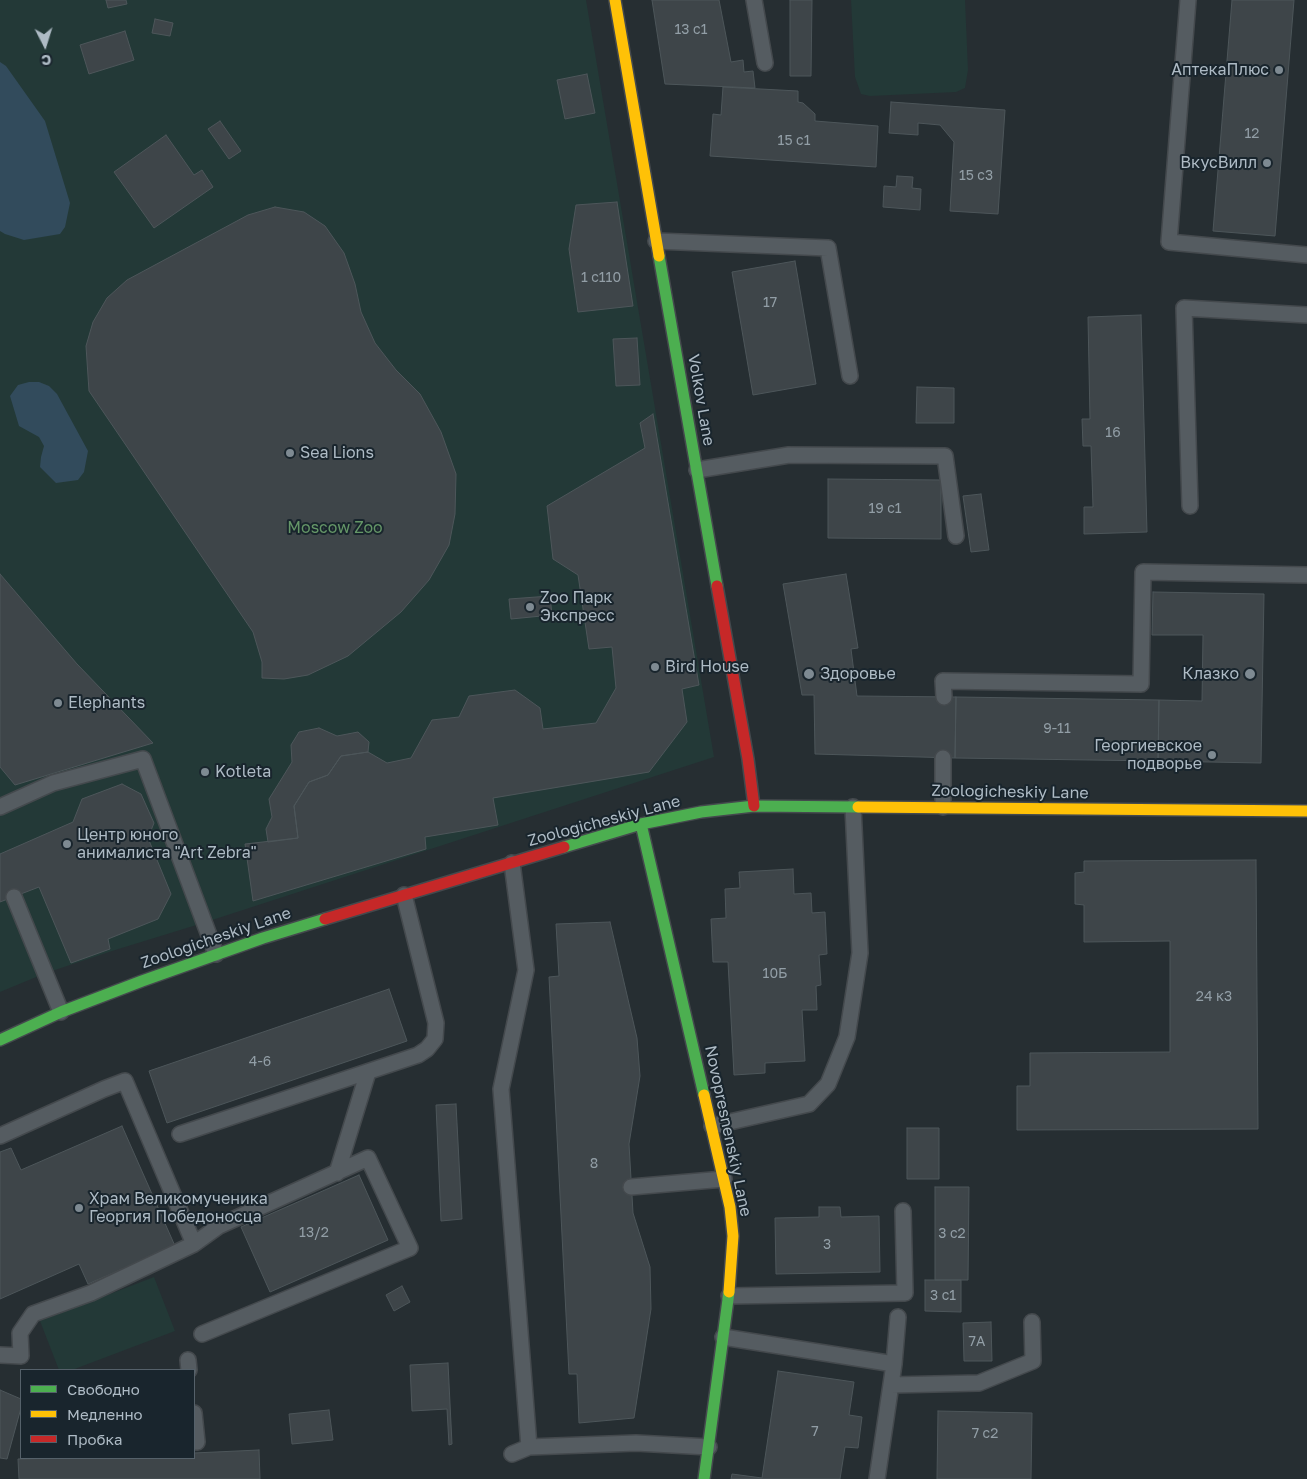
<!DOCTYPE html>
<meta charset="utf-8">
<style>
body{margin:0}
#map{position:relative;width:1307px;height:1479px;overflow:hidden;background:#262e32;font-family:"Golos Text",sans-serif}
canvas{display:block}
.legend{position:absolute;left:20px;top:1369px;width:175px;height:90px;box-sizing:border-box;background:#19252d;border:1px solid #55616a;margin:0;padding:6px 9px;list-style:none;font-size:15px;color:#aebbc5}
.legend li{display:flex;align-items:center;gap:10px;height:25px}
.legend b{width:25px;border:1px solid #55616a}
.north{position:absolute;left:20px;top:20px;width:50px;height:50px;-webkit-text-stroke:4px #19252d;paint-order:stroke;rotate:175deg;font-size:14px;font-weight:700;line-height:20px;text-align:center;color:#aebbc5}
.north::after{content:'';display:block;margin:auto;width:18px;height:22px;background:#aebbc5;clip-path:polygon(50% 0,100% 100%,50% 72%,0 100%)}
</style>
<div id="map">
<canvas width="1307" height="1479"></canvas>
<ul class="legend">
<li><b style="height:6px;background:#4caf50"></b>Свободно</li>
<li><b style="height:6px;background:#ffc107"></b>Медленно</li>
<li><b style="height:6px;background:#c62828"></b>Пробка</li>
</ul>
<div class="north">С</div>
</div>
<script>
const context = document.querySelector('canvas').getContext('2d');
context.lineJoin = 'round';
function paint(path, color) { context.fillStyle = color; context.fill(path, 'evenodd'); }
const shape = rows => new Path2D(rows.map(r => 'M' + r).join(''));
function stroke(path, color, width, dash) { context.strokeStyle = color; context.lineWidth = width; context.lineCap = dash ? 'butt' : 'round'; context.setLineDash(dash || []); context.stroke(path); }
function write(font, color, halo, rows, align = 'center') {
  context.font = font + ' "Golos Text",sans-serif'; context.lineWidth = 4; context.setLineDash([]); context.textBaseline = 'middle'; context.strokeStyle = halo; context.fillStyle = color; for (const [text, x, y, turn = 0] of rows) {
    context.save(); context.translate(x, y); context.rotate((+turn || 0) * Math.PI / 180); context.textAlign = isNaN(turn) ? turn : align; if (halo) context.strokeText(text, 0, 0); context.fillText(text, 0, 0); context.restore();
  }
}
paint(shape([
 [0,0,586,0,714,757,203,923,112,951,46,973,0,992],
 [851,0,965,0,968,70,965,88,956,92,870,96,861,94,855,77],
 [154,1277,175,1331,72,1370,59,1370,40,1321]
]), '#233937');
paint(shape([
 [0,62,6,66,45,121,70,203,65,227,60,234,24,240,5,234,0,231],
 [29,382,39,382,49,386,57,394,88,451,84,472,78,480,56,483,40,467,41,457,44,446,39,437,19,426,10,396,18,385]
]), '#324b5c');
const building = shape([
 [106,0,126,0,127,4,108,8,106,0],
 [652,0,719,0,731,62,743,60,744,72,753,71,755,88,665,84,652,0],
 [790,0,812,0,811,76,790,76,790,0],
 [1232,0,1294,0,1275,236,1213,231,1232,0],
 [155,19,173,23,170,36,152,33,155,19],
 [125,31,134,60,89,74,80,45,125,31],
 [587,74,595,113,565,119,557,80,587,74],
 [723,87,798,91,798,102,803,103,815,114,815,121,878,126,876,167,710,156,713,114,721,115,723,87],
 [891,102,1005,110,998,214,950,211,954,142,940,125,918,123,918,135,889,133,891,102],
 [220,121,241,151,229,159,208,129,220,121],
 [166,135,194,175,202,170,213,187,154,228,114,172,166,135],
 [897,176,913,177,912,188,921,189,920,210,883,207,884,186,896,187,897,176],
 [617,202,633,306,578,312,569,249,576,205,617,202],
 [275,207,304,212,325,226,344,253,355,284,361,312,375,343,396,370,420,394,441,432,456,474,455,514,449,545,429,580,401,612,348,656,308,675,284,679,262,678,262,662,253,632,89,391,86,346,93,322,107,298,127,280,248,215,275,207],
 [795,261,816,384,753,395,732,272,795,261],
 [1141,315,1147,532,1084,534,1084,507,1093,507,1091,446,1083,446,1082,419,1090,419,1088,317,1141,315],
 [637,338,640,385,616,386,613,339,637,338],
 [917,387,954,388,954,423,916,423,917,387],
 [653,414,699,685,682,689,687,722,649,772,493,798,498,825,425,837,426,849,253,901,245,844,298,838,294,806,309,782,328,775,341,756,368,752,387,763,411,758,432,720,459,717,469,696,515,690,540,708,543,729,596,723,616,688,612,647,589,649,578,575,553,559,547,506,645,448,640,423,653,414],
 [828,479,941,480,941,539,828,538,828,479],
 [981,494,989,550,971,552,963,496,981,494],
 [0,574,77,664,153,743,15,785,0,767,0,574],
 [846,574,858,648,851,649,857,696,956,697,955,758,815,754,814,695,802,695,783,584,846,574],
 [1153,592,1264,594,1261,763,1158,761,1159,700,1202,701,1203,635,1152,635,1153,592],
 [550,596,552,615,511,619,509,599,550,596],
 [956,697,1159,700,1158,761,955,758,956,697],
 [319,728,337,736,358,732,369,742,368,752,341,756,328,775,309,782,294,806,298,838,268,842,266,829,272,817,269,799,292,762,291,745,299,732,319,728],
 [122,784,141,794,154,823,148,838,171,894,158,919,108,939,110,949,71,963,39,887,0,902,0,854,73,822,82,799,122,784],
 [1256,860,1258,1129,1017,1130,1017,1086,1030,1086,1030,1053,1170,1052,1170,941,1084,942,1084,905,1075,904,1075,873,1084,872,1084,861,1256,860],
 [793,869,794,894,811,893,812,913,825,912,827,954,819,955,821,985,816,986,817,1010,802,1010,805,1061,765,1063,765,1073,734,1075,728,962,713,962,711,919,726,918,725,889,740,888,739,872,793,869],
 [610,922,637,1038,640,1076,629,1144,633,1213,650,1267,651,1309,634,1418,579,1423,577,1374,569,1374,549,977,559,976,556,924,610,922],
 [389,989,407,1041,167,1123,149,1071,389,989],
 [456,1104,462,1219,441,1221,436,1105,456,1104],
 [122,1126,175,1246,88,1284,79,1264,0,1299,0,1152,11,1148,21,1170,122,1126],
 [907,1128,939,1128,939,1179,907,1179,907,1128],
 [359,1175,388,1240,270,1292,241,1227,359,1175],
 [935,1187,969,1187,968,1280,935,1280,935,1187],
 [819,1207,840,1207,841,1217,879,1216,880,1272,776,1274,775,1218,819,1217,819,1207],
 [925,1280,961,1280,961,1312,925,1311,925,1280],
 [402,1286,410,1302,394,1311,386,1295,402,1286],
 [991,1322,992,1361,964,1361,963,1323,991,1322],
 [448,1363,452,1444,449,1445,447,1409,412,1411,410,1365,448,1363],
 [778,1371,854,1382,849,1415,862,1417,858,1448,845,1447,840,1479,731,1479,732,1474,762,1478,778,1371],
 [0,1390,21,1399,21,1408,7,1459,0,1458,0,1390],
 [329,1410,333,1440,292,1444,289,1414,329,1410],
 [938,1411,1032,1413,1031,1479,937,1479,938,1411],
 [259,1450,260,1479,19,1479,18,1459,63,1458,194,1458,194,1453,259,1450]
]);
paint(building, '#3e4549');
stroke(building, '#4d565a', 1);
const lane = shape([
 [754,0,765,63],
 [1188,0,1169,242,1307,255],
 [656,241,828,248,850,376],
 [697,470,789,455,945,456,956,536],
 [1190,506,1184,308,1307,315],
 [944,697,943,681,1141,684,1143,572,1307,575],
 [0,807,53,783,143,759,216,954],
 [943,807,943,758],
 [512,863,526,970,501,1089,529,1447,636,1443,709,1447],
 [14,897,61,1012],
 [712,1126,809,1104,828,1084,847,1037,860,953,853,807],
 [180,1134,418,1055,427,1049,435,1039,436,1023,404,895],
 [0,1136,104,1089,125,1081,194,1244,91,1293,33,1314,20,1333,21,1356,0,1355],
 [337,1173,368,1072],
 [631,1187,724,1179],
 [194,1244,219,1226,368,1158,410,1248,202,1334],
 [729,1296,905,1293,903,1211],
 [723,1337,894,1364,877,1479],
 [188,1360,189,1370],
 [894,1364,898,1317],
 [891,1385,979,1383,1033,1361,1032,1322],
 [194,1413,197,1442,194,1442],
 [512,1454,529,1447]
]);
const fast = shape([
 [659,256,717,586],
 [641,824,704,1095],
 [564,847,641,824,701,812,754,806,858,807],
 [0,1040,61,1012,142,981,263,938,325,919],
 [704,1479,729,1292]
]);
const slow = shape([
 [615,0,659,256],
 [858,807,1307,811],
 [704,1095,730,1207,733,1236,729,1292]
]);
const jam = shape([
 [717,586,748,759,754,806],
 [325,919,564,847]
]);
stroke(lane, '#44494d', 18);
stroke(fast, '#44494d', 14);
stroke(slow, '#44494d', 14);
stroke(jam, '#44494d', 14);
stroke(lane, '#555c61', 15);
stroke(fast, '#4caf50', 11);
stroke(slow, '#ffc107', 11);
stroke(jam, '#c62828', 11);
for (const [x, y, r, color] of [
 [1279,70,5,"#7e8a92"],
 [1267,163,5,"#7e8a92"],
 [290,453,5,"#7e8a92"],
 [530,607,5,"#7e8a92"],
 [655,667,5,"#7e8a92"],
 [809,674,6,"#7e8a92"],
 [1250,674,6,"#7e8a92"],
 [58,703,5,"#7e8a92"],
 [1212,755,5,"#7e8a92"],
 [205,772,5,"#7e8a92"],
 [67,844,5,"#7e8a92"],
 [79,1208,5,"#7e8a92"]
]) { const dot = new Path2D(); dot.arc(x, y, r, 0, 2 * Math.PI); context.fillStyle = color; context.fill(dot); stroke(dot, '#19252d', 2); }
write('14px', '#929ea6', null, [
 ["13 с1",691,30],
 ["12",1252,134],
 ["15 с1",794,141],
 ["15 с3",976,176],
 ["1 с110",601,278],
 ["17",770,303],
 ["16",1113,433],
 ["19 с1",885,509],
 ["9-11",1057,729],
 ["10Б",775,974],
 ["24 к3",1214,997],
 ["4-6",260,1062],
 ["8",594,1164],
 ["13/2",314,1233],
 ["3 с2",952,1234],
 ["3",827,1245],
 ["3 с1",943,1296],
 ["7А",977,1342],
 ["7",815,1432],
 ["7 с2",985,1434]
]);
write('16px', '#aebbc5', '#19252d', [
 ["АптекаПлюс",1269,70,"right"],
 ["ВкусВилл",1257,163,"right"],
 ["Sea Lions",300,453],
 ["Zoo Парк",540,598],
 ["Экспресс",540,616],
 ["Bird House",665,667],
 ["Здоровье",820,674],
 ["Клазко",1239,674,"right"],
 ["Elephants",68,703],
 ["Георгиевское",1202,746,"right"],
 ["подворье",1202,764,"right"],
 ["Kotleta",215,772],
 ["Центр юного",77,835],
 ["анималиста \"Art Zebra\"",77,853],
 ["Храм Великомученика",89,1199],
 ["Георгия Победоносца",89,1217]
], 'left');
write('16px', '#aebbc5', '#19252d', [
 ["Volkov Lane",701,400,80],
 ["Zoologicheskiy Lane",1010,792,1],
 ["Zoologicheskiy Lane",604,821,-15],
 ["Zoologicheskiy Lane",216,938,-19],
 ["Novopresnenskiy Lane",728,1131,78]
]);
write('16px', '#659667', '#19252d', [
 ["Moscow Zoo",335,528]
]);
</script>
